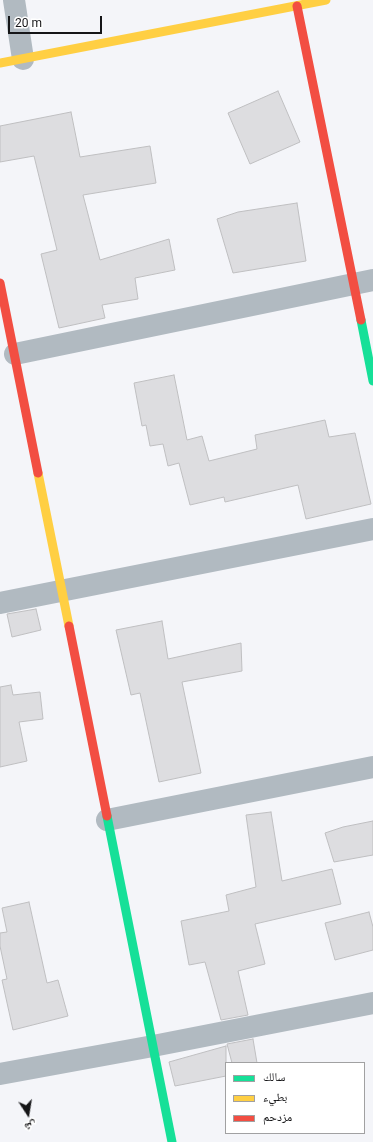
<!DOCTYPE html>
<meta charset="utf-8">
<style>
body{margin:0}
#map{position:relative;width:373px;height:1142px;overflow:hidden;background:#f4f5f9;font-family:Roboto,"Noto Naskh Arabic",sans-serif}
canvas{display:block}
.legend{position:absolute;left:225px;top:1062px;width:140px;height:72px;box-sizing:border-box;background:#fff;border:1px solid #a1a1a2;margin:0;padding:5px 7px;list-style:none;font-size:12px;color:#151517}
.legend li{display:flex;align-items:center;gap:8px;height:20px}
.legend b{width:20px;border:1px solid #a1a1a2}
.north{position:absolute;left:8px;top:1094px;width:40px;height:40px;-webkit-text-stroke:3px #fff;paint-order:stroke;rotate:168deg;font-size:11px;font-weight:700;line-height:16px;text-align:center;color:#151517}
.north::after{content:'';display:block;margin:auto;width:14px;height:18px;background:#151517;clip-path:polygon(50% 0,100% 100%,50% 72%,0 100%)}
.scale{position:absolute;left:8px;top:16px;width:94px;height:18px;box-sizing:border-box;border:2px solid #151517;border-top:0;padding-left:5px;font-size:12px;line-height:14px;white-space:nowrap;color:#151517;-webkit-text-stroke:3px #fff;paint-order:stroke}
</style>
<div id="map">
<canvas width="373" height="1142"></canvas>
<ul class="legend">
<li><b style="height:5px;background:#16e098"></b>سالك</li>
<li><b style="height:5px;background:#ffcf43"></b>بطيء</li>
<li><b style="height:5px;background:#f24e42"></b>مزدحم</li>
</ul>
<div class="north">ش</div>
<div class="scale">20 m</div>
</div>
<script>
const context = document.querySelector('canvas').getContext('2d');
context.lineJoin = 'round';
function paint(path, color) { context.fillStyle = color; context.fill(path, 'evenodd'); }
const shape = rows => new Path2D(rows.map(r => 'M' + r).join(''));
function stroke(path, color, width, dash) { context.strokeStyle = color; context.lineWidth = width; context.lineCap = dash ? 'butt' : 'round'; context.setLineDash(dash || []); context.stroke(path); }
const building = shape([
 [278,91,300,142,250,164,228,113,278,91],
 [71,112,80,157,150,146,156,183,83,195,100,260,169,239,175,270,135,278,138,299,102,305,105,318,59,328,41,254,57,250,34,156,0,162,0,126,71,112],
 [297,203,306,261,233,273,217,219,238,212,297,203],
 [174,375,187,440,202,436,209,461,257,449,255,435,325,420,329,437,355,433,371,504,306,519,298,485,225,502,224,497,190,505,179,463,168,466,163,444,150,446,146,425,142,426,134,383,174,375],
 [36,609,41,630,12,637,7,614,36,609],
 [162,621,168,659,241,643,242,671,182,682,201,773,159,782,140,693,131,695,116,630,162,621],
 [11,685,13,695,40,692,43,719,19,722,27,761,0,767,0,687,11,685],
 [271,812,282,881,332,869,341,904,255,924,265,964,238,971,248,1015,221,1020,205,962,189,965,181,921,229,911,226,895,256,887,246,815,271,812],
 [373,821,373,855,334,862,325,833,343,827,373,821],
 [29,902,47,983,58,980,68,1016,13,1030,2,980,7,979,0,946,0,933,7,932,2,908,29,902],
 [369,912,373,927,373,950,335,960,325,923,369,912],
 [253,1039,257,1063,232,1063,227,1044,253,1039],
 [226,1046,226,1076,175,1086,169,1062,226,1046]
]);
paint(building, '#dddde0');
stroke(building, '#bfbfc1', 1);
stroke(shape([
 [14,0,23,59],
 [15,354,373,280],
 [0,603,373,529],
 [107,820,373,767],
 [0,1074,153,1046,373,1003]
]), '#b1bac1', 22);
stroke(shape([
 [361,320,373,381],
 [107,816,172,1142]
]), '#16e098', 9);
stroke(shape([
 [0,63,326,0],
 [38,473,69,626]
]), '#ffcf43', 9);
stroke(shape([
 [297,6,361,320],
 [0,283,38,473],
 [69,626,107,816]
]), '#f24e42', 9);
</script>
